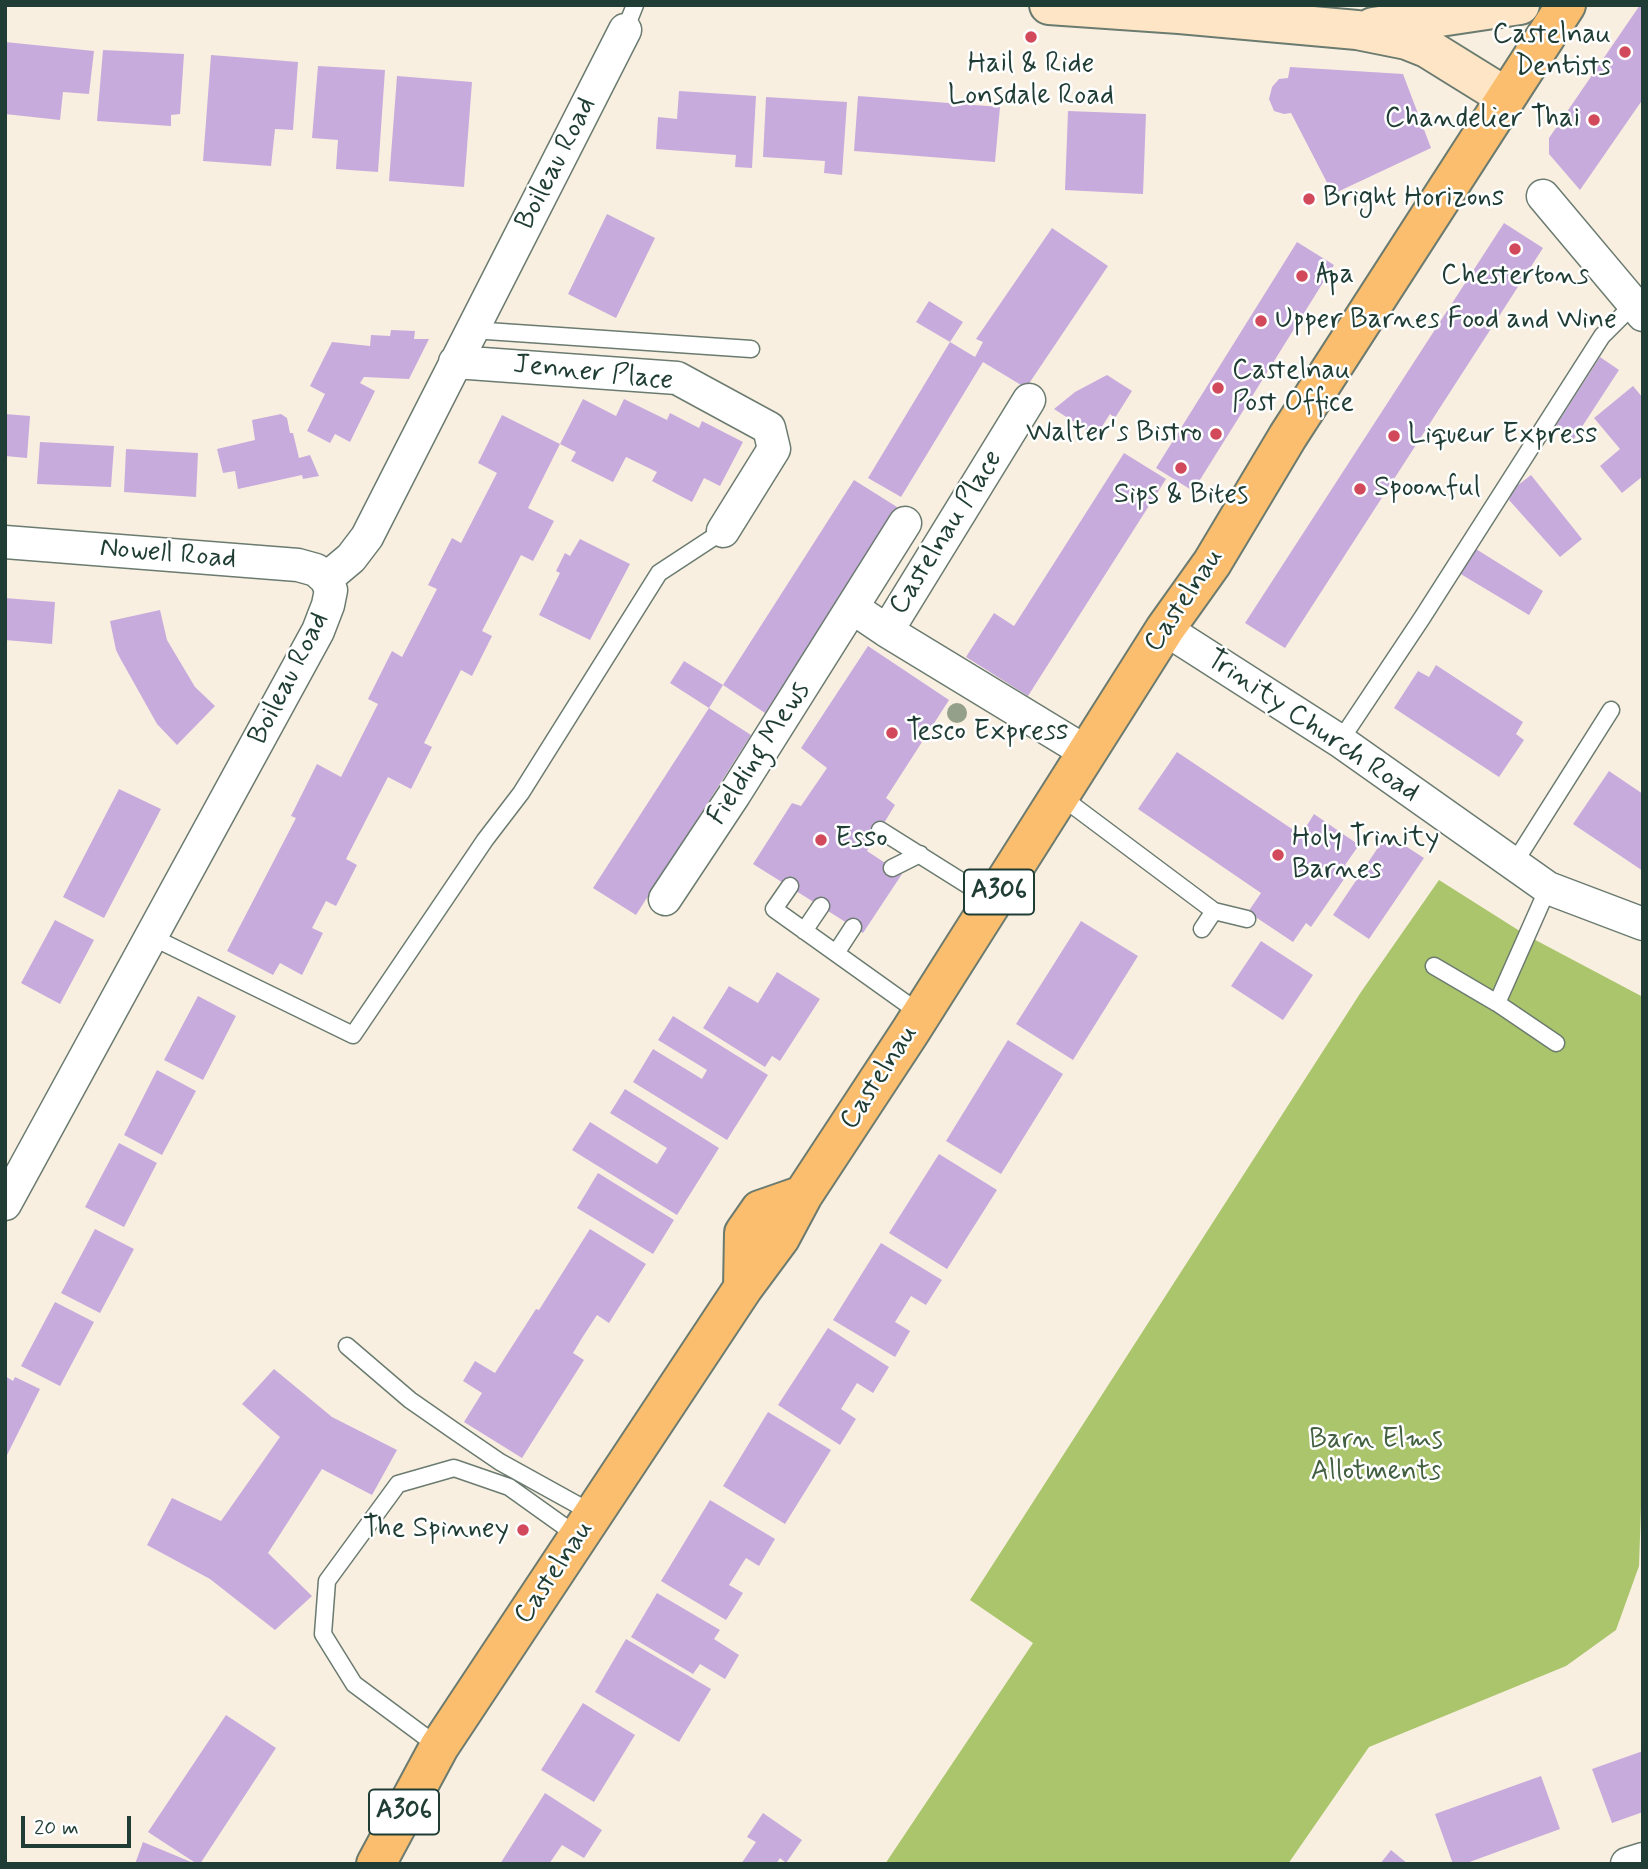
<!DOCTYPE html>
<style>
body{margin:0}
#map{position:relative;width:1648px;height:1869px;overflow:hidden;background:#f8efe0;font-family:Mynerve,sans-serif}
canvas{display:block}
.frame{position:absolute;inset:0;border:7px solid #1f3d34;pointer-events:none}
.scale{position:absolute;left:21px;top:1816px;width:110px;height:32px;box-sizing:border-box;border:4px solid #1f3d34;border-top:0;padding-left:9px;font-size:21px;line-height:24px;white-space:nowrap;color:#1f3d34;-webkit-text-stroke:5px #fff;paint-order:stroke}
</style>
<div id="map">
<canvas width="1648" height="1869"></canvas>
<div class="frame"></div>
<div class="scale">20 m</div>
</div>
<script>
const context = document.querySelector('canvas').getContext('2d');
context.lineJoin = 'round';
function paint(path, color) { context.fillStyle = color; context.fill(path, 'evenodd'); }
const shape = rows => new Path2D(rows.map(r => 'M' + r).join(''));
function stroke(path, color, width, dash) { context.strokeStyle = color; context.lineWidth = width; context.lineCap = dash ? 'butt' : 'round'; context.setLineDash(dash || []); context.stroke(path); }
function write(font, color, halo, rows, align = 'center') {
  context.font = font + ' Mynerve,sans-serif'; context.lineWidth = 5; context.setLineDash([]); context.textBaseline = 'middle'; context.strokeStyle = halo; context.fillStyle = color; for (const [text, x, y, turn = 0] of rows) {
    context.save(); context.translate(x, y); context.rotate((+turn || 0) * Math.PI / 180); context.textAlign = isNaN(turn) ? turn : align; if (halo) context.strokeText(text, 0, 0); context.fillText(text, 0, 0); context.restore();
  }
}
paint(shape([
 [1439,880,1526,935,1643,997,1643,1449,1639,1566,1616,1630,1566,1666,1369,1747,1288,1864,885,1864,1033,1643,970,1600,1361,992]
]), '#aac56b');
paint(shape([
 [1640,5,1643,5,1643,99,1580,190,1549,154,1549,138],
 [5,42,94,51,89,94,63,92,60,120,5,114],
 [103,50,184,54,180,114,171,115,171,126,97,121],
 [211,55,298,62,293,130,275,129,271,166,203,161],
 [318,66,385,70,378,172,336,169,338,140,312,138],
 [1290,67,1403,74,1431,148,1333,194,1291,113,1284,114,1274,111,1269,99,1272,87,1279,79,1288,78],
 [397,76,472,82,464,187,389,181],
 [679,91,756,96,752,168,735,167,736,155,656,149,658,117,677,119],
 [858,96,1000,107,995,162,854,151],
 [766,97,847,102,842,175,824,173,825,161,763,157],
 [1068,111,1146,114,1143,194,1065,190],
 [607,214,655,238,616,318,568,294],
 [1504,223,1543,248,1285,648,1245,623],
 [1052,228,1108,266,1026,388,983,362,901,497,868,478,950,342,916,322,929,301,963,322,950,342,975,357,983,342,976,339],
 [1297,242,1334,265,1193,491,1156,468],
 [391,330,415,331,414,339,429,339,409,379,364,377,360,383,375,391,350,442,335,434,330,443,307,431,325,394,310,386,332,342,370,346,371,335,390,336],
 [1600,357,1619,370,1574,439,1555,427],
 [1107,375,1132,391,1115,418,1110,414,1096,436,1054,409,1075,392],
 [1633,386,1643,398,1643,476,1622,493,1600,466,1620,449,1594,418],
 [583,399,616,416,624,399,667,420,670,413,699,428,702,421,743,442,720,486,704,478,692,502,652,481,657,472,626,457,613,482,571,461,576,452,560,444],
 [5,414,30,416,27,458,5,456],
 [281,414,287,418,290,433,293,433,299,458,310,455,319,476,303,479,302,475,238,489,235,471,223,473,217,449,255,440,252,420],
 [502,415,560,444,528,508,554,521,533,561,521,555,482,631,492,636,472,676,461,670,424,743,432,747,411,789,388,777,346,859,357,865,336,906,326,901,312,928,323,933,302,975,280,963,273,975,227,951,296,818,291,816,317,764,341,777,378,704,368,699,392,651,402,657,437,589,428,585,452,538,461,543,497,473,478,463],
 [40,442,114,446,111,487,37,484],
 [126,449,198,453,196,497,124,492],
 [1124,453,1166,479,1028,696,966,657,994,613,1014,626],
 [1531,475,1582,539,1560,557,1509,500,1513,489],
 [854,480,897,507,765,713,723,685],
 [580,539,630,564,590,640,539,615,560,573,556,571,565,553,570,556],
 [1476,549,1543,591,1529,615,1459,573],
 [5,598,55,602,52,644,5,640],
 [160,610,167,640,195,687,215,706,177,745,157,724,120,658,116,650,110,621],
 [868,646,949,700,886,798,895,805,867,851,902,874,863,933,753,864,792,803,801,806,827,768,801,748],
 [684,661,723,685,709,708,670,683],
 [1436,665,1523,722,1516,734,1524,740,1499,777,1394,708,1418,671,1429,677],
 [709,708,751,735,636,915,593,888],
 [1177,752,1301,835,1314,814,1359,845,1345,865,1351,869,1311,927,1306,923,1293,942,1248,912,1261,893,1138,809],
 [1609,771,1643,794,1643,871,1573,824],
 [119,789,161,809,104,918,63,897],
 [1387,834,1424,858,1369,939,1333,915],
 [55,920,94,940,60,1004,21,983],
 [1081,921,1138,956,1073,1060,1016,1024],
 [1261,941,1313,975,1283,1020,1231,986],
 [777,972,820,999,780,1061,772,1056,765,1067,703,1028,729,986,758,1003],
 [198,996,236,1016,203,1080,164,1060],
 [673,1016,768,1075,727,1140,633,1082,653,1049,702,1079,707,1070,658,1040],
 [1008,1040,1063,1074,1001,1174,946,1141],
 [157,1070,196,1091,162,1155,124,1135],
 [625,1089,719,1148,677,1215,572,1150,590,1122,657,1164,667,1148,610,1113],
 [119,1143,157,1163,124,1227,85,1207],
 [939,1154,997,1190,947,1269,889,1233],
 [598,1173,674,1220,653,1254,577,1208],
 [95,1229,134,1249,100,1313,61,1293],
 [590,1229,646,1264,609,1323,597,1315,582,1338,573,1353,584,1360,522,1458,464,1422,482,1393,463,1381,475,1361,495,1373,536,1309,539,1310],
 [881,1243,942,1280,926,1305,911,1296,895,1322,910,1331,895,1357,833,1320],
 [55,1302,94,1322,60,1386,21,1366],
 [828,1328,889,1367,873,1393,857,1383,841,1409,856,1419,840,1445,778,1405],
 [274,1369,332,1417,397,1450,372,1495,322,1469,268,1553,312,1596,275,1630,210,1579,147,1545,172,1498,221,1521,280,1437,242,1404],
 [5,1376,13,1381,15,1377,40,1389,5,1459],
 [768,1412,831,1450,785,1524,723,1486],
 [710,1500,775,1539,759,1566,746,1558,729,1585,743,1593,726,1620,661,1581],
 [657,1593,720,1630,714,1639,739,1655,725,1679,700,1664,693,1674,631,1637],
 [626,1639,711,1689,679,1742,595,1692],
 [583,1703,635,1735,594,1802,541,1770],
 [226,1715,276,1748,200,1864,197,1864,148,1832],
 [1643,1751,1643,1812,1612,1823,1592,1769],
 [1541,1776,1560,1829,1464,1864,1453,1864,1435,1814],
 [545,1793,602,1830,584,1858,562,1845,549,1864,500,1864],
 [763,1813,802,1840,786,1863,780,1858,776,1864,741,1864,756,1842,747,1837],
 [143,1842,196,1864,135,1864],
 [1391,1850,1408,1864,1380,1864]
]), '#c8abdd');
const lane = shape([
 [625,30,635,5],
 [472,330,751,349],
 [1340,741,1422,618,1602,336,1634,304],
 [1059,795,1214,911,1247,919],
 [880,830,993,901],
 [1513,865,1611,710],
 [892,868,920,854],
 [790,886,774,909,921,1014],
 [1202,929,1214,911],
 [804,931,821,906],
 [152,937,353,1035,485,840,521,793,659,573,723,531],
 [836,953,853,927],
 [1434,966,1497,1003,1556,1043],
 [1497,1003,1548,888],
 [347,1346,410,1400,456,1432,500,1462,594,1514],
 [439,1747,354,1684,323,1634,327,1581,398,1484,454,1468,509,1487,579,1537]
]);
const street = shape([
 [1543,196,1643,315],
 [455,362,677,378,769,428,774,449,723,531],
 [5,542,298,565,316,570,326,579],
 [853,608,887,631,1086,752],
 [1165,629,1340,741,1548,888,1643,924],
 [887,631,1029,400],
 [665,899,734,795,905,523],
 [5,1204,318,631,328,605,331,590,326,579,351,558,367,537,625,30],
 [1627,1864,1643,1859]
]);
const secondary = shape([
 [1049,5,1179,14,1357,30,1407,40,1427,48,1506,97],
 [1373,27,1520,5]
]);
const primary = shape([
 [743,1288,744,1233,760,1210,803,1195],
 [376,1864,439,1747,743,1288,780,1238,803,1195,910,1032,1165,629,1212,563,1288,436,1566,5]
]);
stroke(lane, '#6b7b70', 19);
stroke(street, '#6b7b70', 35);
stroke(secondary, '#6b7b70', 42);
stroke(primary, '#6b7b70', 42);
stroke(lane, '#fff', 16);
stroke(street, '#fff', 32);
stroke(secondary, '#fde5c5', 38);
stroke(primary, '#fbbd6e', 38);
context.fillStyle = '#94a089';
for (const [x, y] of [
 [957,713]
]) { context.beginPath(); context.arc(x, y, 10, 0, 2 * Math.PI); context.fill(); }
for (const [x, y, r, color] of [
 [1031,37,7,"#d1495b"],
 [1625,52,7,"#d1495b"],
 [1594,120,7,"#d1495b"],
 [1309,199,7,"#d1495b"],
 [1515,249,7,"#d1495b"],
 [1302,276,7,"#d1495b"],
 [1261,321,7,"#d1495b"],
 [1218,388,7,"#d1495b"],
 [1216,434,7,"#d1495b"],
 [1394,436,7,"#d1495b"],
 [1181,468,7,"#d1495b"],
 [1360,489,7,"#d1495b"],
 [892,733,7,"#d1495b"],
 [821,840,7,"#d1495b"],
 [1278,855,7,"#d1495b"],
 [523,1530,7,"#d1495b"]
]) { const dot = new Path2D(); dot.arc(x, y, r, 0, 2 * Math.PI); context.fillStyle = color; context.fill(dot); stroke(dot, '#fff', 2.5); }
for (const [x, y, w] of [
 [999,892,70],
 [404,1812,70]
]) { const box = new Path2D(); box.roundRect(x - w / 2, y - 22.5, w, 45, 5); context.fillStyle = '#fff'; context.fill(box); stroke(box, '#1f3d34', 2); }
write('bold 26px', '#1f3d34', null, [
 ["A306",999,892],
 ["A306",404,1812]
]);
write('28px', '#1f3d34', '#fff', [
 ["Castelnau",1611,36,"right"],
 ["Dentists",1611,68,"right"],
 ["Hail & Ride",1031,65,"center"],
 ["Lonsdale Road",1031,97,"center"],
 ["Chandelier Thai",1580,120,"right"],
 ["Bright Horizons",1323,199],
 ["Apa",1316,276],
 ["Chestertons",1515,277,"center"],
 ["Upper Barnes Food and Wine",1275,321],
 ["Castelnau",1232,372],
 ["Post Office",1232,404],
 ["Walter's Bistro",1202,434,"right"],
 ["Liqueur Express",1408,436],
 ["Spoonful",1374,489],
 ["Sips & Bites",1181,496,"center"],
 ["Tesco Express",906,733],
 ["Holy Trinity",1292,839],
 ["Barnes",1292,871],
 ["Esso",835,840],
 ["The Spinney",509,1530,"right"]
], 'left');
write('28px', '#1f3d34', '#fff', [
 ["Boileau Road",557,164,-63],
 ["Jenner Place",593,374,6],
 ["Castelnau Place",947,533,-58],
 ["Nowell Road",168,555,5],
 ["Castelnau",1185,601,-56],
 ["Boileau Road",290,679,-63],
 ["Trinity Church Road",1312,727,34],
 ["Fielding Mews",760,754,-57],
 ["Castelnau",880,1078,-57],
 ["Castelnau",555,1573,-56]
]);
write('28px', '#425f42', '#fff', [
 ["Barn Elms",1376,1441],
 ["Allotments",1376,1473]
]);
</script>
